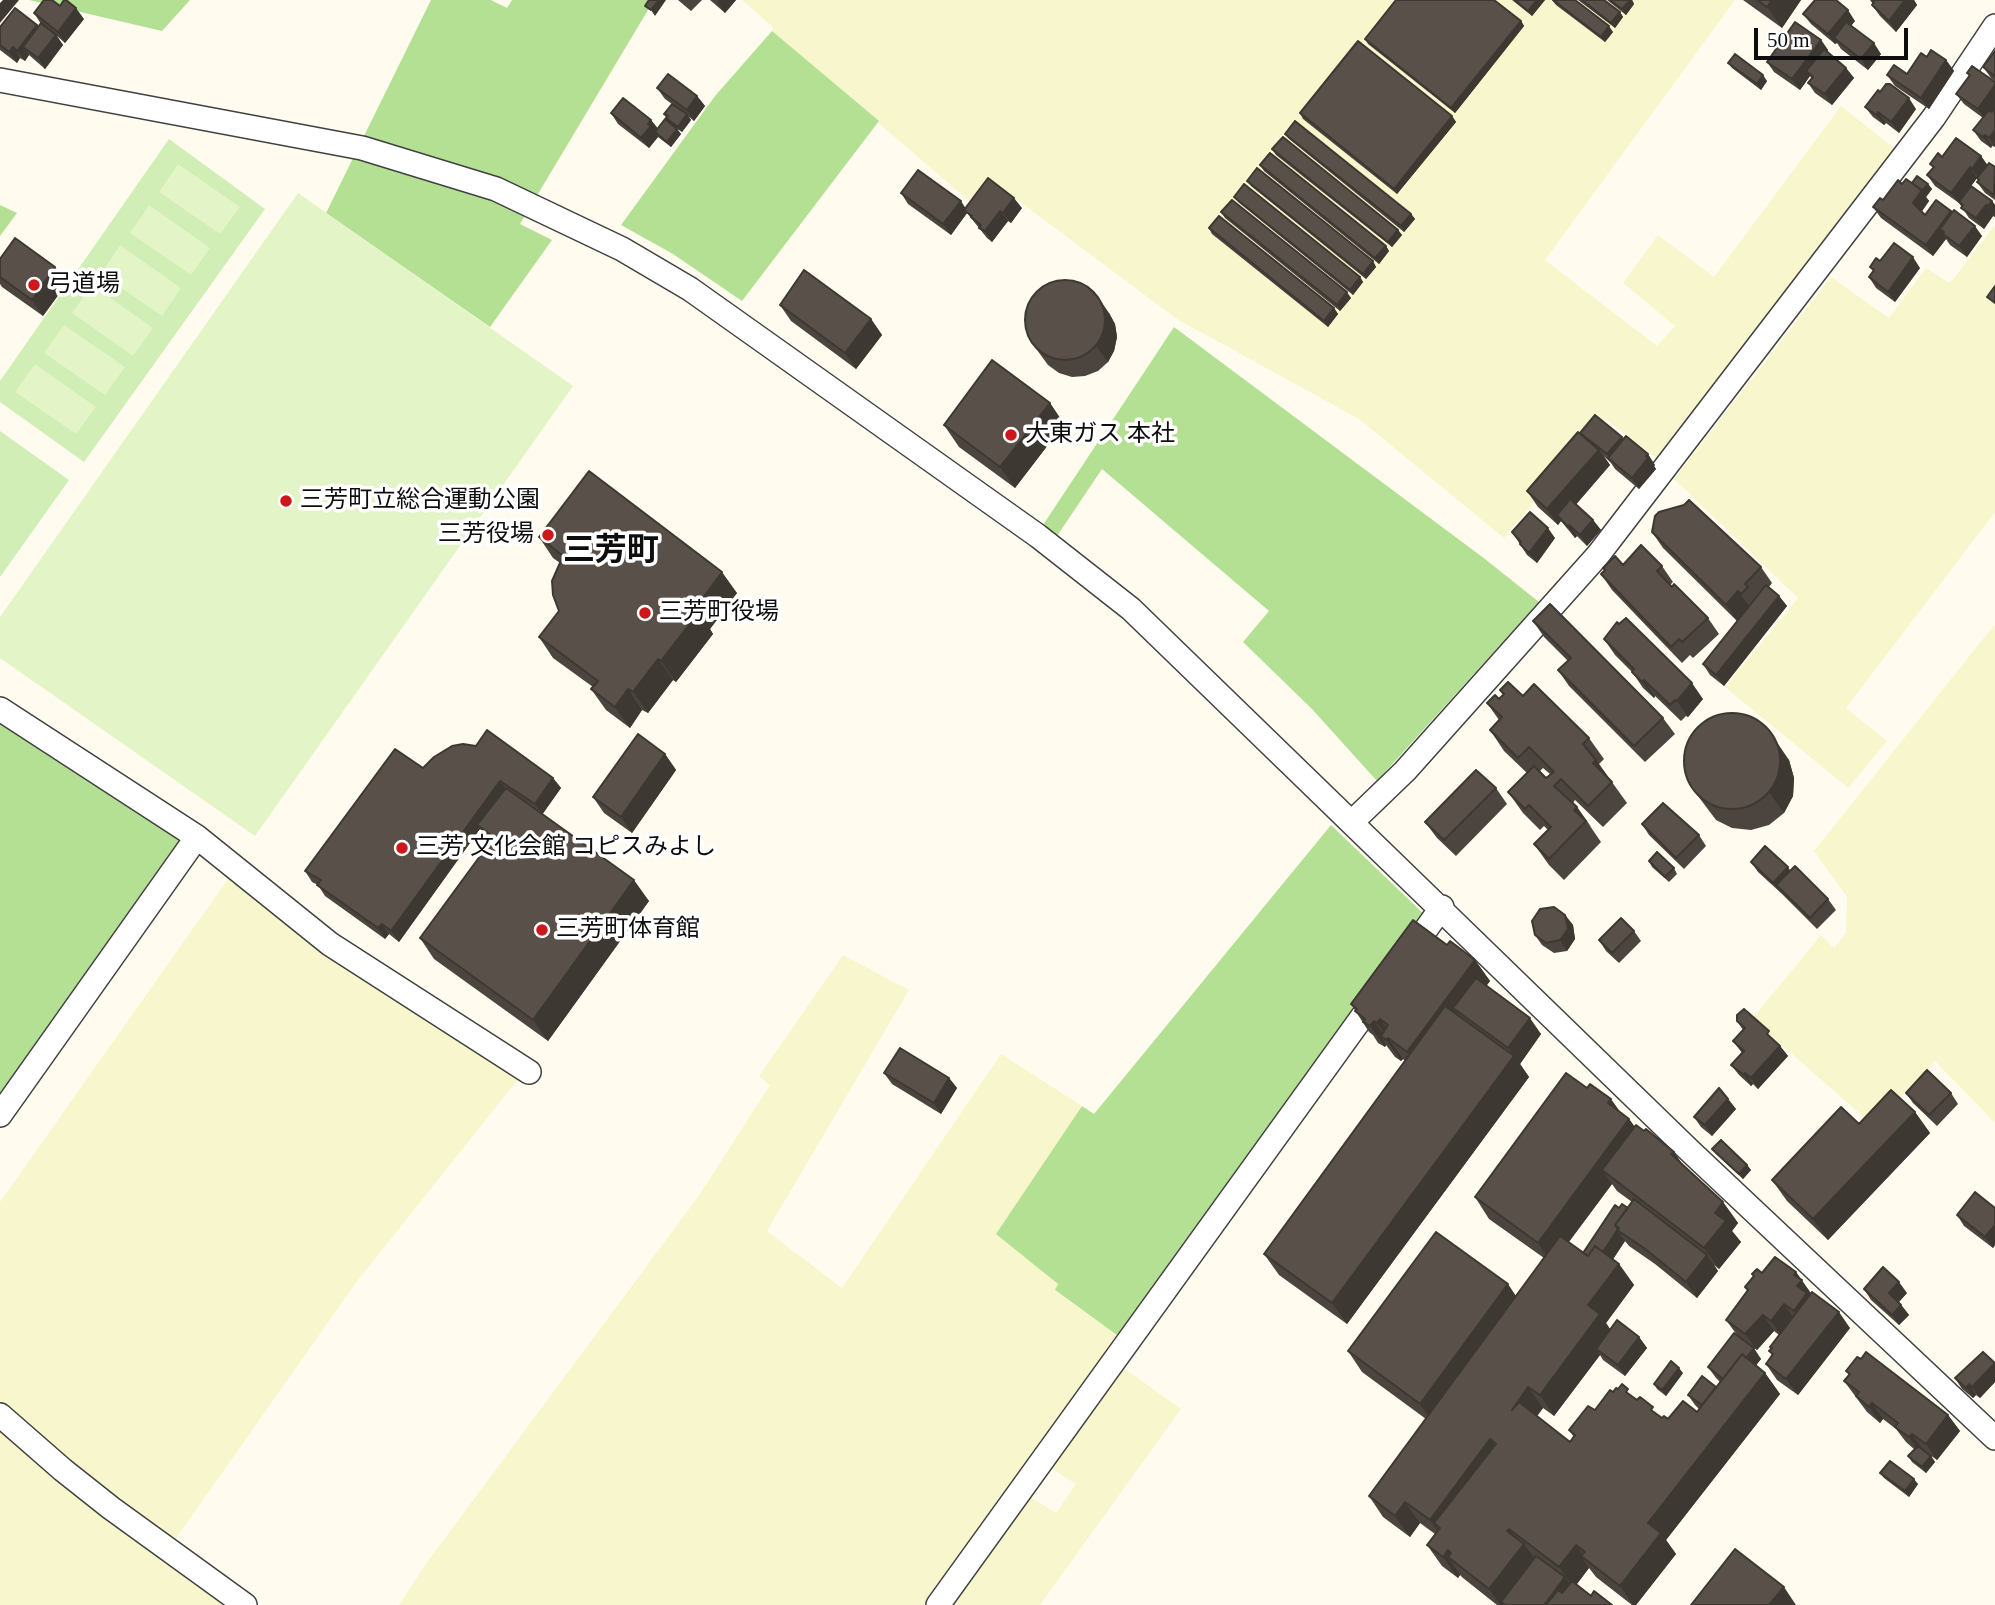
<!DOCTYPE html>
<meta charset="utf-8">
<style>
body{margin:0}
#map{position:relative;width:1995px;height:1605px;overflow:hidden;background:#fffcef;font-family:"Times New Roman",serif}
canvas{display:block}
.scale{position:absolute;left:1754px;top:28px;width:154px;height:32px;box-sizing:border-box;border:4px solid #0e0e0e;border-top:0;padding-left:9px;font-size:21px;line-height:24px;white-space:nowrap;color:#0e0e0e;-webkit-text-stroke:5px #fff;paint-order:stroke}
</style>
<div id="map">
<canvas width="1995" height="1605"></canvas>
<div class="scale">50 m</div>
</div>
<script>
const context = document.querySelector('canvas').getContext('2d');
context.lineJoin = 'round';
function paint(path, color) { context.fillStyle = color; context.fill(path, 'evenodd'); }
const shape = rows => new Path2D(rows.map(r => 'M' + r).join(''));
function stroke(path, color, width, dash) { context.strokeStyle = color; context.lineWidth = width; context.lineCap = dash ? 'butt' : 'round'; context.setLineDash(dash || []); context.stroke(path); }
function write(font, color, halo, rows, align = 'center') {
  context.font = font + ' "Times New Roman","Noto Sans JP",serif'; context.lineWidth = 7; context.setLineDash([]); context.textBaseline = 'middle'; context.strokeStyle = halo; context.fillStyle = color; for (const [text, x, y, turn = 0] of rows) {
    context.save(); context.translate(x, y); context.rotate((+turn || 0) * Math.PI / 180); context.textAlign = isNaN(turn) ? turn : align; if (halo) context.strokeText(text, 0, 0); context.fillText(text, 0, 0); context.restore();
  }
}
paint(shape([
 [742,0,1735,0,1545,260,1657,346,1675,326,1623,283,1658,235,1714,277,1841,106,1899,152,1663,463,1604,418,1504,538,1359,419,1177,319,996,184,977,208,772,31,774,28],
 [1995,225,1995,512,1846,708,1887,741,1848,788,1725,687,1798,598,1674,479,1831,277,1889,318,1926,268,1950,283],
 [1995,624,1995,1123,1935,1061,1874,1126,1752,1019,1821,935,1834,948,1846,933,1847,897,1814,851],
 [230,876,519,1078,355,1284,172,1544,0,1410,0,1202],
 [843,955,909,990,767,1231,842,1288,1001,1054,1082,1106,997,1234,1058,1284,1055,1291,1121,1338,935,1605,399,1605,425,1565,700,1194,770,1085,759,1076],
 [1117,1363,1181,1409,1040,1605,947,1605,1025,1494,1056,1513,1076,1484,1046,1465],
 [0,1422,232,1605,0,1605]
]), '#f8f6cc');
paint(shape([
 [169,139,265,209,84,462,0,402,0,381],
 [0,431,69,480,0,577]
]), '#d0eeb5');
paint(shape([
 [29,0,190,0,162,31],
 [431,0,491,0,507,8,512,0,654,0,520,224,552,240,490,327,326,213],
 [772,31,879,121,742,301,673,254,621,225,715,96],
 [0,205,17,213,0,236],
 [1174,327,1485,559,1539,602,1377,781,1312,709,1243,642,1269,611,1102,469,1057,536,1043,525],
 [0,718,186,841,0,1103],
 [1331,825,1426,916,1121,1338,1055,1290,1058,1284,996,1234,1082,1106,1094,1114]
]), '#b3e092');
paint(shape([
 [178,164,240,207,220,234,159,192],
 [298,193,573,386,255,836,0,658,0,617],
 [149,205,210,248,191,275,130,233],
 [120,245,181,288,162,316,101,274],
 [92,285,153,328,133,356,72,313],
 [64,325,125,367,105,395,44,353],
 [35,364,96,407,76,434,15,392]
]), '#e3f4c7');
const minor = shape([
 [0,80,362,148,496,189,622,249,690,289,1038,536,1131,609,1690,1151,1995,1438],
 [0,709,197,837,330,944,529,1072],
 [1352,822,1405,771,1598,555,1934,117,1995,26],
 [1409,953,1442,907],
 [0,1115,197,837],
 [0,1415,63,1470,111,1508,245,1605],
 [938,1605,1378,995]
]);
stroke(minor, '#414141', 26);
stroke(minor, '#fff', 23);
paint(shape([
 [678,0,702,0,691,11],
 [710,0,736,0,725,13],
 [1512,0,1545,0,1532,16],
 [1552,0,1613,32,1605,42,1556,5],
 [1578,0,1604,0,1620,12,1623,17,1615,28],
 [1607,0,1632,0,1634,4,1626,15],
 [1743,0,1801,0,1782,28],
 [1870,0,1914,0,1917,5,1896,32,1880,16,1872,5,1873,4],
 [34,13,84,19,65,43,57,36,63,45,45,69,29,55,25,61,20,58,17,63,0,50,0,27,37,25,38,27,41,24],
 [1803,14,1855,21,1851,26,1881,54,1868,70,1841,49,1837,43,1835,44,1811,24],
 [1521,21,1524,26,1455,113,1368,44,1365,39],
 [1821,40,1828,50,1827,52,1846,68,1854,78,1832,105,1815,93,1808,83,1812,79,1810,76,1800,90,1774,72,1767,62],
 [1995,51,1995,81,1991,78,1983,67],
 [1927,57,1946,60,1954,71,1929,109,1895,86,1887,75,1907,74],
 [1728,63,1767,81,1761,90,1732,68],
 [1972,66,1995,107,1995,147,1992,146,1991,148,1981,141,1973,130,1983,118,1964,104,1956,94,1969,76,1967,73],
 [657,88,697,96,705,106,694,121,688,116,691,120,682,132,677,129,681,134,671,147,658,137,649,148,618,124,611,113,651,120,658,129,669,123,664,114,672,104,665,99],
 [1865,107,1916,109,1899,133,1886,123,1884,125,1873,117],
 [1300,113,1452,116,1456,122,1397,194,1303,119],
 [1285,134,1411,214,1415,219,1404,232,1289,139],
 [1272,149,1398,230,1402,235,1392,247,1276,155],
 [1981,156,1987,165,1995,167,1995,200,1985,193,1977,182,1979,180,1977,178,1971,186,1992,201,1995,205,1995,217,1993,216,1984,229,1969,218,1959,203,1935,186,1927,175,1933,168,1930,164,1942,157],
 [1260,165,1386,246,1389,251,1379,264,1264,171],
 [1247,181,1373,261,1376,267,1366,279,1251,186],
 [1912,183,1928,184,1932,189,1926,197,1929,201,1922,211,1925,215,1952,212,1982,236,1967,257,1950,245,1946,239,1933,256,1881,218,1873,207,1883,200],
 [901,193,966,208,1022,208,1011,223,1008,221,992,242,987,238,967,213,951,235,908,204],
 [1234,197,1360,277,1363,282,1353,295,1238,202],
 [1221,212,1351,298,1340,311,1225,218],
 [1209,228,1334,308,1338,314,1328,327,1212,234],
 [0,259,55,267,67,283,43,316,2,287,0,284],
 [1880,261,1920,268,1895,302,1876,288,1869,277,1873,271,1870,267],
 [780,305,871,319,882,335,856,369,791,321],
 [1109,313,1115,324,1117,337,1114,351,1108,362,1098,371,1085,376,1072,377,1059,373,1048,365,1029,339],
 [1050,403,1064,424,1015,488,959,447,944,425],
 [1583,436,1624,439,1655,465,1654,466,1656,469,1639,489,1615,469,1611,463,1604,456,1610,465,1576,504,1593,520,1601,530,1587,546,1577,536,1575,538,1561,521,1558,525,1538,507,1527,491],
 [1684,505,1761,567,1772,583,1769,587,1779,596,1787,606,1724,686,1710,675,1703,664,1737,621,1663,548,1652,532],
 [1512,532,1555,538,1537,563,1527,555],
 [539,537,737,593,710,629,713,634,676,682,673,680,648,713,642,710,630,728,606,710,591,689,593,687,553,658,539,637,559,611,560,563,553,558],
 [1623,565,1662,566,1673,582,1670,585,1708,618,1719,634,1693,658,1690,655,1682,663,1612,590,1601,574],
 [1533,621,1663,718,1675,734,1645,762,1569,686,1558,670,1568,661,1544,637],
 [1604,639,1703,699,1688,717,1686,716,1681,721,1655,696,1654,698,1643,688,1633,673,1615,655],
 [1500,690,1523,696,1589,738,1604,759,1599,764,1627,803,1603,827,1575,800,1573,803,1577,807,1601,842,1564,880,1549,865,1534,844,1548,830,1544,826,1540,830,1523,813,1508,792,1527,773,1504,751,1490,730,1499,720,1487,703,1499,699,1503,695],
 [1543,768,1550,774,1546,778,1540,771],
 [665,754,676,770,632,833,604,813,593,797],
 [1789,760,1794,778,1793,796,1784,813,1769,825,1751,830,1732,828,1716,820,1689,784],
 [423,768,553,778,561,788,542,814,649,901,548,1041,434,959,420,938,490,843,480,829,399,942,389,934,385,939,325,896,318,885,312,882,305,871],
 [1496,788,1507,804,1456,856,1437,838,1425,822],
 [1642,824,1699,835,1706,846,1684,869,1649,835],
 [1649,861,1674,868,1677,874,1669,882,1652,867],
 [1751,862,1790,871,1828,899,1836,910,1817,929,1781,893,1758,872],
 [1565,915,1573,925,1575,939,1567,951,1554,953,1542,945,1535,935],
 [1634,931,1641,941,1619,963,1606,951,1599,940],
 [1447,945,1475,960,1490,981,1486,986,1541,1034,1520,1064,1529,1077,1347,1324,1279,1275,1264,1254,1405,1061,1403,1059,1401,1061,1395,1057,1386,1045,1385,1047,1378,1043,1373,1035,1369,1032,1351,1004],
 [1737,1021,1776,1042,1780,1046,1788,1056,1758,1089,1753,1084,1751,1086,1739,1075,1731,1065,1742,1053,1733,1041,1743,1030],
 [884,1073,949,1078,957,1088,941,1114,892,1084],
 [1906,1093,1951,1093,1958,1104,1937,1126,1913,1103],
 [1728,1099,1736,1109,1712,1136,1701,1127,1694,1117],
 [1621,1112,1629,1119,1635,1127,1674,1152,1683,1165,1723,1202,1738,1223,1732,1231,1741,1242,1719,1269,1714,1265,1718,1271,1697,1298,1655,1264,1629,1246,1625,1241,1613,1259,1619,1264,1634,1285,1606,1323,1610,1329,1639,1337,1647,1348,1625,1376,1603,1360,1600,1355,1554,1416,1543,1408,1537,1416,1570,1442,1574,1437,1569,1430,1595,1410,1613,1392,1634,1398,1662,1418,1668,1419,1697,1412,1699,1409,1695,1405,1688,1395,1716,1387,1720,1382,1716,1378,1708,1367,1737,1335,1726,1320,1748,1291,1745,1287,1762,1273,1796,1272,1811,1294,1850,1328,1798,1395,1777,1380,1766,1364,1772,1355,1769,1351,1779,1335,1774,1331,1757,1350,1746,1343,1761,1359,1756,1365,1765,1373,1780,1394,1666,1540,1676,1554,1636,1605,1632,1605,1596,1577,1589,1568,1576,1585,1591,1596,1612,1605,1497,1605,1463,1578,1460,1575,1458,1578,1442,1566,1427,1545,1435,1534,1420,1523,1410,1537,1383,1517,1369,1496,1426,1419,1362,1372,1348,1351,1516,1296,1544,1258,1489,1219,1475,1197],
 [1612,1184,1617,1191,1632,1202,1628,1208,1619,1208,1583,1253,1569,1242],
 [1915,1112,1930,1133,1828,1240,1787,1201,1772,1180,1859,1124],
 [1712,1149,1747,1165,1751,1170,1743,1179,1716,1154],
 [1995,1208,1995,1245,1993,1248,1964,1226,1957,1215],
 [1864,1289,1907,1293,1899,1302,1909,1315,1899,1325,1871,1300],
 [1995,1363,1995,1382,1980,1398,1976,1395,1973,1398,1962,1389,1955,1378],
 [1846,1371,1948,1415,1960,1431,1937,1460,1923,1450,1931,1456,1935,1462,1926,1473,1912,1462,1908,1456,1915,1450,1906,1442,1896,1429,1883,1419,1880,1423,1867,1412,1844,1381,1849,1375],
 [1683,1373,1666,1396,1657,1389,1654,1384],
 [1880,1473,1918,1484,1909,1497,1884,1478]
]), '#4c453f');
paint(shape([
 [3,0,19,0,0,23,0,3],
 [659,0,666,0,655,16,651,10],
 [719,0,736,0,725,13,717,2],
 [1537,0,1545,0,1532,16,1528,11],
 [1630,0,1632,0,1634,4,1626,15,1622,9],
 [1772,0,1801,0,1782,28,1767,7],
 [1905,0,1914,0,1917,5,1896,32,1889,21],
 [76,8,84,19,65,43,58,32],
 [1848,10,1855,21,1838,41,1834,38,1837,43,1835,44,1828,34],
 [1620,12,1623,17,1615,28,1611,23],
 [1521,21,1524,26,1455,113,1451,108],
 [37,25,44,35,23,47,29,55,25,61,17,51],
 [1609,26,1613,32,1605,42,1601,37],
 [56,35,63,45,45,69,38,58],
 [1821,40,1828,50,1811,75,1806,71,1810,76,1800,90,1792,79],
 [1874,43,1881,54,1868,70,1861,59],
 [13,47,20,58,17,63,9,52],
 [1946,60,1954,71,1929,109,1921,98],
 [1846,68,1854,78,1832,105,1825,94],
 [1763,75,1767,81,1761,90,1757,84],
 [1995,85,1995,106,1985,120,1978,109],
 [697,96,705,106,694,121,687,110],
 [1909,98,1916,109,1899,133,1891,122],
 [1878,112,1886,123,1884,125,1876,115],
 [687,114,691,120,682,132,678,127],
 [1452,116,1456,122,1397,194,1394,189],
 [651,120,659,130,656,134,658,137,649,148,641,138],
 [677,129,681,134,671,147,667,142],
 [1995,130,1995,146,1989,138],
 [1985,135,1992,146,1991,148,1983,137],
 [1981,156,1989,167,1980,180,1972,169],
 [1970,167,1977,178,1959,203,1951,193],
 [1928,184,1932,189,1926,197,1929,201,1920,214,1913,203],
 [1014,198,1022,208,1011,223,1003,213],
 [961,201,968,212,964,210,967,213,951,235,943,224],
 [1992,201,1995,205,1995,217,1987,207],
 [1986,205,1993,216,1984,229,1976,218],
 [1000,211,1008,221,992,242,985,231],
 [1951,211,1959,221,1940,229,1946,239,1933,256,1926,245],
 [1411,214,1415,219,1404,232,1401,226],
 [1975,226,1982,236,1967,257,1959,246],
 [1398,230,1402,235,1392,247,1388,242],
 [1386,246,1389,251,1379,264,1375,258],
 [1913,257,1920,268,1895,302,1888,292],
 [1373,261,1376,267,1366,279,1363,274],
 [55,267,67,283,43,316,32,300],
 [1360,277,1363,282,1353,295,1350,290],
 [1347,292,1351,298,1340,311,1337,305],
 [1098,297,1109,313,1115,324,1117,337,1114,351,1108,362,1096,346],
 [1334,308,1338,314,1328,327,1324,321],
 [871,319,882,335,856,369,845,353],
 [1050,403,1064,424,1015,488,1000,467],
 [1622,437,1629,448,1611,460,1607,454],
 [1599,450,1610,465,1562,521,1557,515,1561,521,1558,525,1547,509],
 [1648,454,1655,465,1654,466,1656,469,1639,489,1632,478],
 [1593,520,1601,530,1587,546,1580,535],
 [1569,525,1577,536,1575,538,1568,527],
 [1548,528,1555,538,1537,563,1529,553],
 [722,572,737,593,710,629,713,634,676,682,661,661,694,610],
 [1738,591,1750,607,1737,621,1726,605],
 [1779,596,1787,606,1724,686,1716,675],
 [658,659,673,680,648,713,633,692],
 [1644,680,1655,696,1654,698,1642,682],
 [1692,683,1703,699,1688,717,1677,701],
 [628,689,642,710,630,728,615,707],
 [1774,738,1789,760,1794,778,1793,796,1784,813,1769,792],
 [665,754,676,770,632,833,621,817],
 [1596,760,1611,781,1593,763],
 [553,778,561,788,542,815,535,804],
 [500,781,508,791,477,825,480,829,399,942,391,931],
 [1577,807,1592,828,1586,821,1574,810],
 [1788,867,1795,878,1776,885,1781,893,1773,883],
 [634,880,649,901,548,1041,533,1020],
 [1565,915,1573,925,1575,939,1567,951,1560,940],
 [382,924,389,934,385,939,378,928],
 [1475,960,1490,981,1464,1016,1453,1008,1461,1019,1422,1073,1407,1052],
 [1530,1018,1541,1034,1520,1064,1529,1077,1347,1324,1332,1303,1514,1056,1508,1048],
 [1380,1019,1395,1040,1388,1038,1403,1059,1401,1061,1386,1040,1381,1036,1386,1045,1385,1047,1370,1026,1374,1021,1387,1039,1388,1038,1377,1023],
 [1780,1046,1788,1056,1758,1089,1751,1078],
 [1745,1073,1753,1084,1751,1086,1744,1075],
 [949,1078,957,1088,941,1114,934,1103],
 [1611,1099,1626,1120,1608,1103],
 [1728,1099,1736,1109,1712,1136,1705,1125],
 [1915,1112,1930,1133,1828,1240,1813,1219],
 [1629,1119,1644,1140,1602,1170,1612,1184,1552,1264,1538,1243],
 [1674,1152,1688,1173,1671,1154],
 [1747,1165,1751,1170,1743,1179,1739,1174],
 [1723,1202,1738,1223,1732,1231,1741,1242,1719,1269,1704,1248,1715,1213],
 [1995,1225,1995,1245,1993,1248,1985,1237],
 [1617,1230,1625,1241,1604,1273,1596,1263],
 [1707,1255,1718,1271,1697,1298,1686,1282],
 [1619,1264,1634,1285,1606,1323,1614,1335,1596,1349,1600,1355,1554,1416,1540,1395,1588,1305],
 [1796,1272,1813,1296,1805,1327,1794,1311,1797,1286,1794,1275],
 [1899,1282,1907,1293,1897,1304,1889,1293],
 [1508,1284,1522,1305,1434,1425,1420,1404],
 [1784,1304,1795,1320,1782,1337,1771,1321],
 [1901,1305,1909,1315,1899,1325,1892,1315],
 [1839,1312,1850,1328,1798,1395,1786,1379],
 [1763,1315,1774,1331,1757,1350,1745,1334],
 [1639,1337,1647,1348,1625,1376,1618,1365],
 [1754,1348,1761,1359,1735,1393,1727,1382],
 [1995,1363,1995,1382,1980,1398,1972,1387],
 [1679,1368,1683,1373,1666,1396,1662,1390],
 [1765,1373,1780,1394,1666,1540,1676,1554,1636,1605,1633,1605,1620,1586,1648,1523],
 [1969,1384,1976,1395,1973,1398,1966,1388],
 [1528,1387,1543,1408,1526,1431,1512,1410],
 [1872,1403,1883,1419,1880,1423,1869,1407],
 [1948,1415,1960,1431,1937,1460,1926,1444],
 [1912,1434,1923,1450,1920,1453,1909,1437],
 [1490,1439,1505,1461,1440,1528,1434,1523,1446,1540,1445,1542,1430,1520],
 [1931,1456,1935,1462,1926,1473,1922,1467],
 [1914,1479,1918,1484,1909,1497,1905,1491],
 [1405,1502,1420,1523,1410,1537,1395,1516],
 [1509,1529,1522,1547,1524,1544,1539,1565,1501,1602,1504,1605,1500,1605,1489,1589,1507,1531],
 [1576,1545,1586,1560,1581,1556,1589,1568,1574,1588,1559,1567],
 [1448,1550,1459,1566,1448,1557,1460,1575,1458,1578,1443,1557],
 [1565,1577,1576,1593,1544,1605],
 [1784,1587,1796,1605,1769,1605]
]), '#3e3833');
const building = shape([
 [44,0,52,0,60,6,64,0,66,0,76,8,58,32,34,13,44,0],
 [649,0,659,0,651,10,645,6,649,0],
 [1396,0,1494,0,1521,21,1451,108,1365,39,1396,0],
 [1515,0,1537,0,1528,11,1515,0],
 [1553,0,1575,0,1609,26,1601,37,1553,0],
 [1582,0,1604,0,1620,12,1611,23,1582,0],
 [1610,0,1630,0,1622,9,1610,0],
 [1757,0,1772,0,1767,7,1757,0],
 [1815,0,1836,0,1848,10,1828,34,1803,14,1815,0],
 [1872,0,1905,0,1889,21,1872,5,1874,2,1872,0],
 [15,8,37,25,17,51,13,47,9,52,0,45,0,27,15,8],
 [1795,22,1821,40,1792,79,1767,62,1795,22],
 [1846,22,1874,43,1861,59,1834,38,1846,22],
 [41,23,56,35,38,58,23,47,41,23],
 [1358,41,1452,116,1394,189,1300,113,1358,41],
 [1824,49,1846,68,1825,94,1808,83,1813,77,1806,71,1824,49],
 [1931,50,1946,60,1921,98,1887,75,1894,65,1907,74,1921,53,1927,57,1931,50],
 [1995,51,1995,76,1983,67,1995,51],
 [1735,54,1763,75,1757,84,1728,63,1735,54],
 [1972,66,1995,82,1995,85,1978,109,1956,94,1970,75,1967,73,1972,66],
 [668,74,697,96,687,110,657,88,668,74],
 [1886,84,1890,84,1909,98,1891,122,1878,112,1876,115,1865,107,1878,90,1880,92,1886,84],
 [623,98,651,120,648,124,651,126,641,138,611,113,623,98],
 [672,104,687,114,678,127,666,118,668,116,664,114,672,104],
 [1995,107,1995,130,1989,138,1985,135,1983,137,1973,130,1989,110,1992,112,1995,107],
 [665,119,677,129,667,142,655,132,665,119],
 [1295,121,1411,214,1401,226,1285,134,1295,121],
 [1283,137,1398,230,1388,242,1272,149,1283,137],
 [1956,138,1981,156,1972,169,1970,167,1951,193,1927,175,1934,167,1930,164,1938,153,1942,157,1956,138],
 [1270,153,1386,246,1375,258,1260,165,1270,153],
 [1989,163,1995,167,1994,195,1977,182,1979,180,1977,178,1989,163],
 [1257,168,1373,261,1363,274,1247,181,1257,168],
 [918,170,961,201,943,224,901,193,918,170],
 [1917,176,1928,184,1922,191,1912,183,1917,176],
 [988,178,1014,198,1003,213,1000,211,985,231,979,228,981,225,971,217,972,216,964,210,988,178],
 [1906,179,1922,190,1913,203,1925,215,1936,200,1951,211,1926,245,1873,207,1880,198,1883,200,1898,180,1902,184,1906,179],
 [1244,184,1360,277,1350,290,1234,197,1244,184],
 [1971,186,1992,201,1987,207,1986,205,1976,218,1961,208,1963,205,1959,202,1971,186],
 [1232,200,1347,292,1337,305,1221,212,1232,200],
 [1954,210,1975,226,1959,246,1943,234,1944,232,1940,229,1954,210],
 [1219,216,1334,308,1324,321,1209,228,1219,216],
 [15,238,55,267,32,300,0,277,0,259,15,238],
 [1894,243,1913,257,1888,292,1869,277,1874,270,1870,267,1876,258,1880,261,1894,243],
 [804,270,871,319,845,353,780,305,804,270],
 '1025 320a40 40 0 1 1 80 0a40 40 0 1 1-80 0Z',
 [1995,286,1995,303,1987,297,1995,286],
 [992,360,1050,403,1000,467,944,425,992,360],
 [1595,415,1622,437,1607,454,1580,433,1595,415],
 [1578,432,1599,450,1547,509,1527,491,1578,432],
 [1626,436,1648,454,1646,456,1648,458,1632,478,1608,458,1626,436],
 [589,471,722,572,694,610,698,613,661,661,658,659,633,692,628,689,615,707,591,689,598,681,539,637,559,611,553,595,552,581,563,556,539,537,589,471],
 [1570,499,1593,520,1580,535,1569,525,1568,527,1557,515,1570,499],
 [1689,500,1761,567,1745,584,1748,587,1741,594,1738,591,1726,605,1652,532,1655,516,1659,512,1684,505,1689,500],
 [1530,512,1548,528,1529,553,1520,544,1521,542,1512,532,1530,512],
 [1641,545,1662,566,1657,571,1672,587,1674,584,1708,618,1682,642,1679,639,1671,647,1601,574,1605,570,1603,568,1615,556,1623,565,1641,545],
 [1766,585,1779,596,1716,675,1703,664,1766,585],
 [1550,604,1663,718,1634,746,1558,670,1571,658,1533,621,1550,604],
 [1626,618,1692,683,1677,701,1675,700,1670,705,1644,680,1642,682,1632,672,1634,669,1604,639,1617,622,1619,624,1626,618],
 [1508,682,1523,696,1534,684,1589,738,1583,744,1596,760,1593,763,1612,782,1588,806,1561,779,1554,786,1577,807,1574,810,1586,821,1549,859,1534,844,1551,827,1529,805,1525,809,1508,792,1534,766,1546,778,1554,772,1529,747,1518,758,1490,730,1502,717,1487,703,1495,695,1499,699,1504,694,1500,690,1508,682],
 '1684 761a48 48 0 1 1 96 0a48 48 0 1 1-96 0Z',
 [487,730,553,778,535,804,500,781,391,931,382,924,378,928,317,885,321,880,305,871,395,749,423,768,434,757,452,746,463,744,476,746,487,730],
 [638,734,665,754,621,817,593,797,638,734],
 [1476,770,1496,788,1444,840,1425,822,1476,770],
 [506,788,634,880,533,1020,420,938,494,837,477,825,506,788],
 [1663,803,1699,835,1676,858,1642,824,1663,803],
 [1765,846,1788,867,1773,883,1751,862,1765,846],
 [1657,852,1674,868,1665,877,1649,861,1657,852],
 [1795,866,1828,899,1810,918,1776,885,1795,866],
 [1554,907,1565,915,1568,929,1560,940,1546,943,1535,935,1532,921,1540,909,1554,907],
 [1621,918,1634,931,1612,953,1599,940,1621,918],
 [1413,920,1447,945,1450,941,1475,960,1407,1052,1388,1038,1386,1040,1381,1036,1388,1025,1380,1019,1377,1023,1374,1021,1370,1026,1363,1022,1365,1019,1355,1011,1357,1009,1351,1004,1413,920],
 [1476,978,1530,1018,1508,1048,1453,1008,1476,978],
 [1445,1006,1514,1056,1332,1303,1264,1254,1445,1006],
 [1744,1009,1769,1031,1767,1034,1780,1046,1751,1078,1745,1073,1744,1075,1731,1065,1744,1051,1733,1041,1745,1028,1737,1021,1737,1015,1744,1009],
 [900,1048,949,1078,934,1103,884,1073,900,1048],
 [1927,1070,1951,1093,1929,1115,1906,1093,1927,1070],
 [1566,1073,1587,1088,1590,1084,1611,1099,1608,1103,1629,1119,1538,1243,1475,1197,1566,1073],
 [1719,1088,1728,1099,1705,1125,1694,1117,1719,1088],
 [1891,1090,1915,1112,1813,1219,1772,1180,1841,1107,1859,1124,1891,1090],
 [1636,1125,1644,1131,1646,1129,1674,1152,1671,1154,1723,1202,1715,1213,1726,1221,1704,1248,1602,1170,1636,1125],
 [1721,1140,1747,1165,1739,1174,1712,1149,1721,1140],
 [1975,1192,1995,1208,1995,1225,1985,1237,1957,1215,1975,1192],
 [1634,1199,1707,1255,1686,1282,1644,1248,1617,1230,1619,1228,1615,1225,1634,1199],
 [1622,1204,1628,1208,1615,1225,1618,1229,1603,1252,1595,1246,1588,1256,1583,1253,1615,1205,1619,1208,1622,1204],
 [1436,1232,1508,1284,1420,1404,1348,1351,1436,1232],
 [1560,1236,1588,1256,1595,1246,1619,1264,1588,1305,1600,1314,1540,1395,1528,1387,1512,1410,1519,1402,1570,1442,1575,1435,1569,1430,1588,1406,1595,1410,1610,1390,1613,1392,1616,1388,1618,1389,1622,1384,1628,1389,1626,1392,1637,1400,1640,1397,1653,1407,1651,1410,1662,1418,1664,1416,1668,1419,1683,1401,1697,1412,1742,1354,1765,1373,1648,1523,1661,1533,1620,1586,1581,1556,1585,1552,1576,1545,1559,1567,1509,1529,1507,1531,1524,1544,1489,1589,1448,1557,1451,1553,1448,1550,1443,1557,1427,1545,1440,1528,1434,1523,1496,1444,1490,1439,1430,1520,1405,1502,1395,1516,1369,1496,1560,1236],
 [1775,1257,1796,1272,1794,1275,1802,1280,1797,1286,1807,1293,1794,1311,1784,1304,1771,1321,1763,1315,1745,1334,1726,1320,1748,1290,1745,1287,1754,1276,1752,1274,1757,1269,1762,1273,1775,1257],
 [1883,1267,1899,1282,1889,1293,1901,1305,1892,1315,1864,1289,1883,1267],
 [1812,1292,1839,1312,1786,1379,1766,1364,1773,1354,1769,1351,1772,1348,1770,1347,1812,1292],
 [1617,1320,1639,1337,1618,1365,1596,1349,1617,1320],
 [1734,1333,1754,1348,1746,1358,1742,1354,1723,1379,1708,1367,1734,1333],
 [1866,1352,1948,1415,1926,1444,1912,1434,1909,1437,1895,1427,1898,1423,1872,1403,1869,1407,1856,1396,1859,1392,1844,1381,1850,1374,1846,1371,1857,1357,1861,1359,1866,1352],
 [1983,1352,1995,1363,1972,1387,1969,1384,1966,1388,1955,1378,1983,1352],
 [1671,1361,1679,1368,1662,1390,1654,1384,1671,1361],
 [1702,1376,1716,1387,1702,1405,1688,1395,1702,1376],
 [1918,1446,1931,1456,1922,1467,1908,1456,1918,1446],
 [1890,1461,1914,1479,1905,1491,1880,1473,1890,1461],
 [1735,1549,1784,1587,1769,1605,1691,1605,1735,1549],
 [1536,1556,1565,1577,1544,1605,1506,1605,1501,1602,1536,1556],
 [1572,1581,1591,1596,1594,1591,1612,1605,1546,1605,1558,1590,1562,1593,1572,1581]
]);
paint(building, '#585049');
stroke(building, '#3e3833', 2);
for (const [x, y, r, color] of [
 [34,285,7,"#cc181b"],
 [1011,435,7,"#cc181b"],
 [286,501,7,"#cc181b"],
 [548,535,7,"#cc181b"],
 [645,613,7,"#cc181b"],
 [402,848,7,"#cc181b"],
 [542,930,7,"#cc181b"]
]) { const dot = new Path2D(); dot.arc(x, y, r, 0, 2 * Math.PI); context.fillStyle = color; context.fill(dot); stroke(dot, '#fff', 2.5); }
write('24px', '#0e0e0e', '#fff', [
 ["弓道場",48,285],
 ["大東ガス 本社",1025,435],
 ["三芳町立総合運動公園",300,501],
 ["三芳役場",534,535,"right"],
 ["三芳町役場",659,613],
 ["三芳 文化会館 コピスみよし",416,848],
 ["三芳町体育館",556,930]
], 'left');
write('bold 32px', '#0e0e0e', '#fff', [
 ["三芳町",611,552]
]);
</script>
